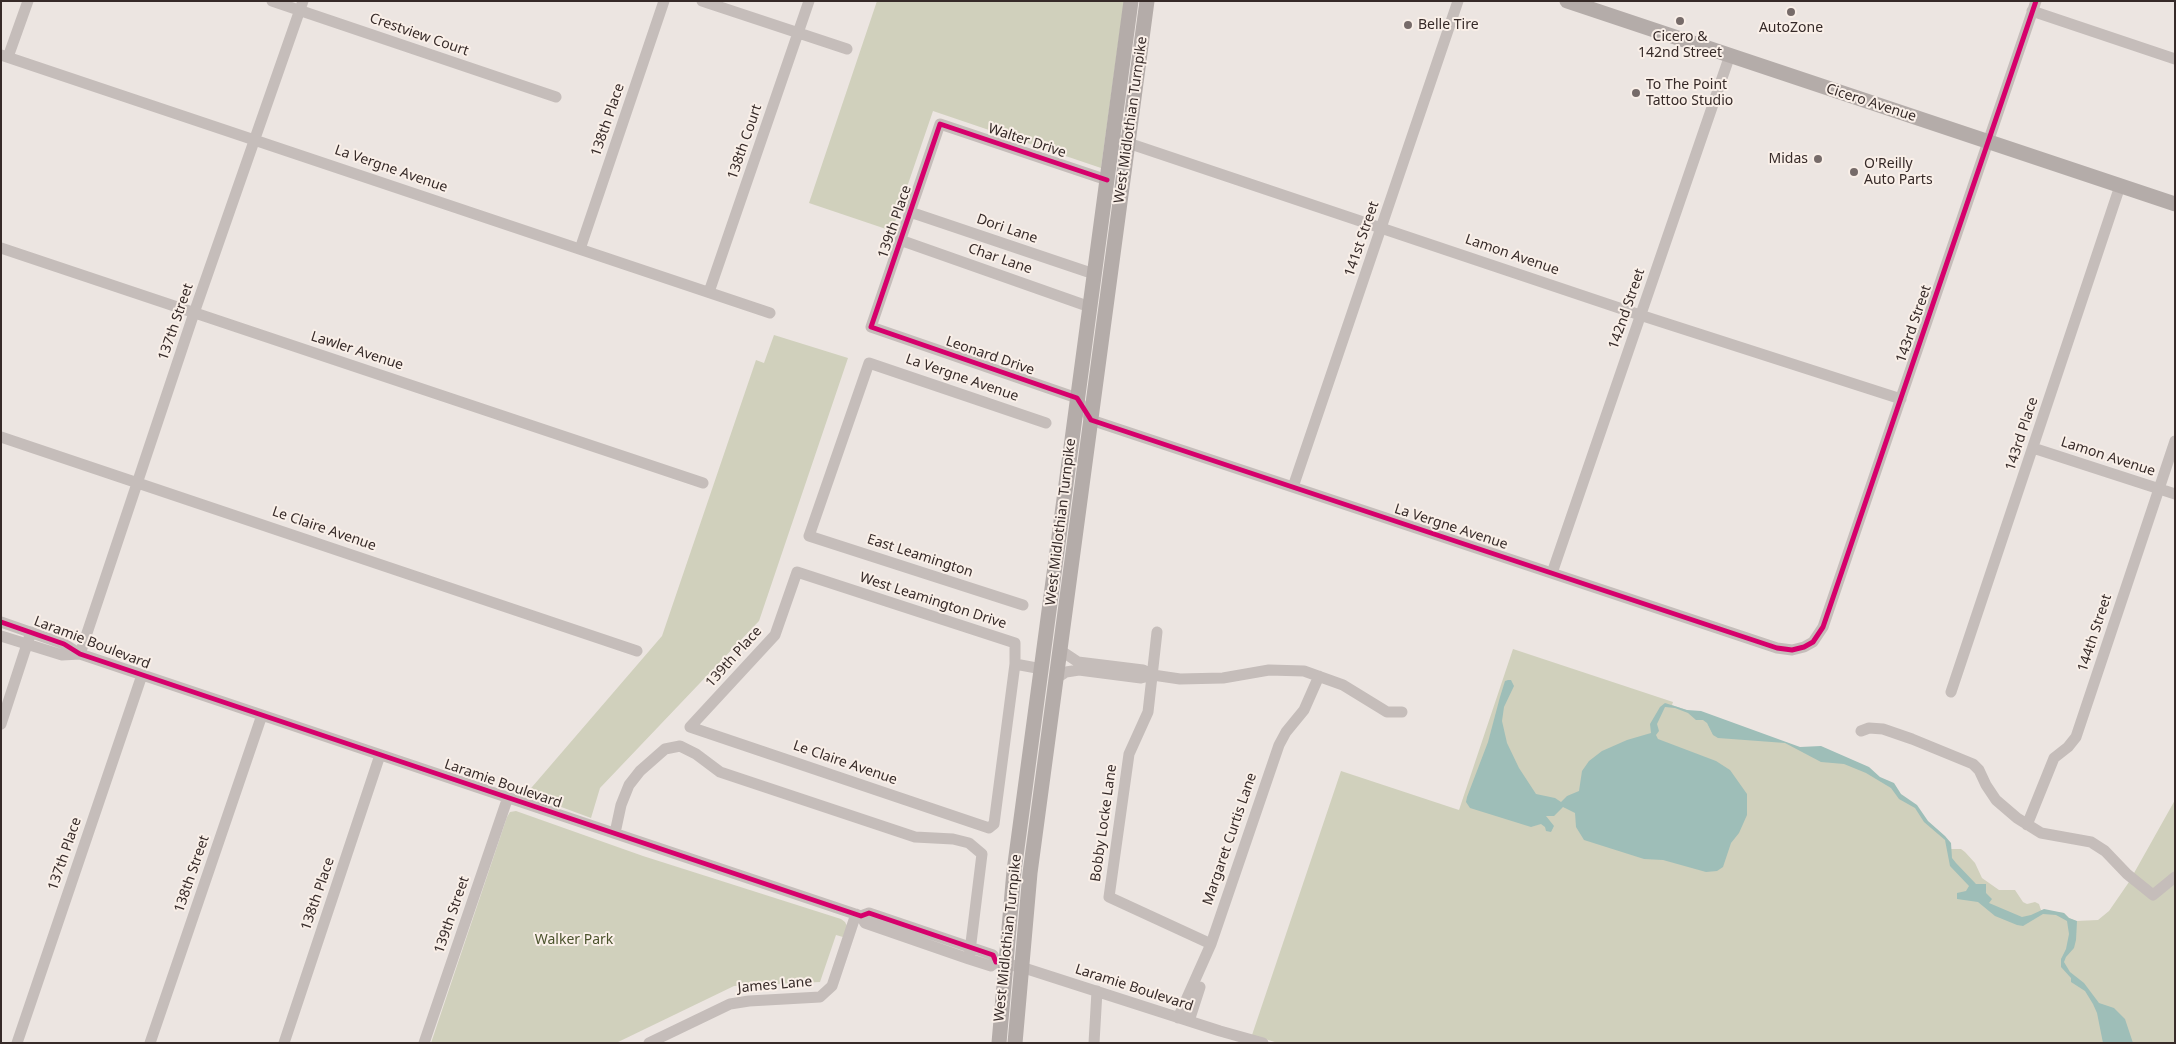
<!DOCTYPE html>
<style>
body{margin:0}
#map{position:relative;width:2176px;height:1044px;overflow:hidden;background:#ece5e1;font-family:"Noto Sans",sans-serif}
canvas{display:block}
.frame{position:absolute;inset:0;border:2px solid #362a28;pointer-events:none}
</style>
<div id="map">
<canvas width="2176" height="1044"></canvas>
<div class="frame"></div>
</div>
<script>
const context = document.querySelector('canvas').getContext('2d');
context.lineJoin = 'round';
function paint(path, color) { context.fillStyle = color; context.fill(path, 'evenodd'); }
const shape = rows => new Path2D(rows.map(r => 'M' + r).join(''));
function stroke(path, color, width, dash) { context.strokeStyle = color; context.lineWidth = width; context.lineCap = dash ? 'butt' : 'round'; context.setLineDash(dash || []); context.stroke(path); }
function write(font, color, halo, rows, align = 'center') {
  context.font = font + ' "Noto Sans",sans-serif'; context.lineWidth = 4; context.setLineDash([]); context.textBaseline = 'middle'; context.strokeStyle = halo; context.fillStyle = color; for (const [text, x, y, turn = 0] of rows) {
    context.save(); context.translate(x, y); context.rotate((+turn || 0) * Math.PI / 180); context.textAlign = isNaN(turn) ? turn : align; if (halo) context.strokeText(text, 0, 0); context.fillText(text, 0, 0); context.restore();
  }
}
paint(shape([
 [877,1,1124,1,1101,168,933,111,892,231,809,203],
 [774,335,848,358,759,621,600,788,591,818,526,794,662,636,756,360,764,363],
 [1513,649,1673,702,1672,705,1774,741,1785,742,1799,748,1822,750,1892,785,1899,795,1914,804,1923,817,1944,838,1951,849,1961,849,1965,852,1975,863,1982,878,1999,890,2015,890,2023,902,2027,904,2035,902,2039,904,2041,910,2064,913,2069,918,2076,921,2098,920,2109,911,2129,882,2175,800,2175,1043,1278,1043,1252,1035,1341,771,1459,810],
 [516,811,643,856,841,919,845,922,847,926,843,937,836,935,820,982,734,986,616,1043,431,1043,507,817,510,812]
]), '#d0d0bc');
paint(shape([
 [1508,680,1511,680,1514,686,1504,707,1502,721,1507,743,1519,768,1536,794,1555,798,1561,802,1567,796,1579,791,1582,771,1589,761,1602,751,1627,740,1651,733,1650,724,1660,707,1665,703,1687,710,1701,711,1800,747,1821,746,1869,767,1880,777,1894,783,1901,794,1917,805,1928,821,1945,836,1951,843,1952,858,1956,863,1976,884,1986,884,1986,893,1992,899,1989,903,2022,917,2031,915,2044,909,2064,913,2069,918,2077,921,2076,940,2074,948,2066,957,2064,962,2070,972,2084,983,2099,1003,2114,1008,2125,1019,2133,1043,2103,1043,2097,1013,2093,1004,2085,991,2071,982,2071,978,2061,967,2061,959,2066,949,2069,934,2067,921,2056,915,2043,914,2023,926,2017,925,1995,916,1978,902,1957,899,1957,893,1966,891,1969,886,1950,866,1945,840,1924,822,1915,808,1899,799,1891,788,1866,773,1844,764,1821,762,1785,743,1718,738,1713,735,1707,723,1703,720,1696,720,1688,713,1675,708,1665,707,1657,724,1659,731,1656,735,1658,739,1716,761,1730,770,1747,794,1747,815,1739,833,1731,843,1723,867,1717,871,1706,872,1663,860,1644,859,1584,840,1576,827,1575,813,1563,807,1554,816,1546,816,1554,826,1551,832,1546,831,1545,827,1541,824,1531,827,1470,808,1466,802,1467,797,1488,742,1500,697,1505,681]
]), '#9ebeb8');
stroke(shape([
 [272,1,556,97],
 [702,1,847,49],
 [2032,11,2175,59],
 [1,55,770,313],
 [8,57,28,1],
 [1113,138,1640,315,1901,399],
 [1107,180,940,124,871,327,1077,398,1091,420,1777,648,1792,650,1804,647,1813,642,1823,627,2036,1],
 [910,212,1094,274],
 [900,240,1090,307],
 [1,248,703,483],
 [580,249,664,1],
 [709,292,809,1],
 [1,437,637,651],
 [2033,448,2175,494],
 [1293,487,1458,1],
 [1552,573,1730,55],
 [1023,605,809,536,869,363,1046,423],
 [1,622,64,644,80,654,861,916,869,913,993,955,996,962],
 [1157,632,1148,712,1129,754,1109,897,1211,944],
 [1,636,62,655,80,654],
 [1060,650,1078,662,1143,670,1153,675,1180,679,1223,678,1269,670,1304,671,1343,685,1387,712,1402,712],
 [80,654,194,313,303,1],
 [1015,664,994,824,989,828,690,727,775,635,797,572,1015,643,1015,664,1042,669],
 [1057,678,1066,672,1079,670,1141,678,1153,675],
 [1951,692,2120,186],
 [1,724,31,632],
 [1861,731,1869,728,1883,729,1912,739,1973,764,1979,770,1986,785,1996,800,2017,818,2041,833,2091,842,2105,851,2127,874,2153,895,2175,877],
 [2027,825,2054,758,2068,747,2076,737,2175,441],
 [615,833,621,805,629,785,640,771,665,749,680,746,696,754,720,772,915,837,953,839,969,843,982,854,969,959],
 [861,916,865,923,969,959,991,966,996,962,1021,967,1220,1031,1263,1043],
 [1178,1018,1211,944,1279,745,1286,732,1304,710,1319,676],
 [1189,1021,1200,987],
 [17,1043,142,675],
 [150,1043,262,715],
 [284,1043,380,755],
 [424,1043,508,797],
 [649,1043,730,1004,749,1001,820,997,832,986,856,914],
 [1094,1043,1097,991]
]), '#c5bdba', 11);
stroke(shape([
 [1567,1,2175,204],
 [999,1043,1014,871,1131,1],
 [1015,1043,1030,873,1147,1]
]), '#b4aca9', 15);
stroke(shape([
 [1107,180,940,124,871,327,1077,398,1091,420,1777,648,1792,650,1804,647,1813,642,1823,627,2036,1],
 [1,622,64,644,80,654,861,916,869,913,993,955,996,962]
]), '#d6006c', 5);
for (const [x, y, r, color] of [
 [1791,12,5,"#766b69"],
 [1680,21,5,"#766b69"],
 [1408,25,5,"#766b69"],
 [1636,93,5,"#766b69"],
 [1818,159,5,"#766b69"],
 [1854,172,5,"#766b69"]
]) { const dot = new Path2D(); dot.arc(x, y, r, 0, 2 * Math.PI); context.fillStyle = color; context.fill(dot); stroke(dot, '#f9efe8', 2); }
write('14px', '#362a28', '#f9efe8', [
 ["Belle Tire",1418,25],
 ["AutoZone",1791,28,"center"],
 ["Cicero &",1680,37,"center"],
 ["142nd Street",1680,53,"center"],
 ["To The Point",1646,85],
 ["Tattoo Studio",1646,101],
 ["Midas",1808,159,"right"],
 ["O'Reilly",1864,164],
 ["Auto Parts",1864,180]
], 'left');
write('14px', '#362a28', '#f9efe8', [
 ["Crestview Court",419,35,19],
 ["Cicero Avenue",1871,103,18],
 ["138th Place",608,120,-71],
 ["West Midlothian Turnpike",1131,120,-82],
 ["Walter Drive",1027,141,18],
 ["138th Court",745,142,-71],
 ["La Vergne Avenue",391,169,19],
 ["139th Place",895,222,-71],
 ["Dori Lane",1007,229,19],
 ["141st Street",1362,239,-71],
 ["Lamon Avenue",1512,255,19],
 ["Char Lane",1000,259,19],
 ["142nd Street",1627,309,-71],
 ["137th Street",176,322,-71],
 ["143rd Street",1914,324,-71],
 ["Lawler Avenue",357,351,18],
 ["Leonard Drive",990,356,19],
 ["La Vergne Avenue",962,378,19],
 ["143rd Place",2022,434,-72],
 ["Lamon Avenue",2108,457,18],
 ["West Midlothian Turnpike",1061,522,-83],
 ["La Vergne Avenue",1451,527,18],
 ["Le Claire Avenue",324,529,19],
 ["East Leamington",920,556,18],
 ["West Leamington Drive",933,601,18],
 ["144th Street",2095,633,-72],
 ["Laramie Boulevard",92,643,21],
 ["139th Place",734,657,-48],
 ["Le Claire Avenue",845,763,19],
 ["Laramie Boulevard",503,784,19],
 ["Bobby Locke Lane",1104,823,-82],
 ["Margaret Curtis Lane",1230,839,-71],
 ["137th Place",65,854,-71],
 ["138th Street",192,874,-71],
 ["138th Place",318,894,-71],
 ["139th Street",452,915,-71],
 ["West Midlothian Turnpike",1008,938,-84],
 ["James Lane",775,985,-5],
 ["Laramie Boulevard",1134,988,18]
]);
write('14px', '#4b532d', '#f9efe8', [
 ["Walker Park",574,940]
]);
</script>
